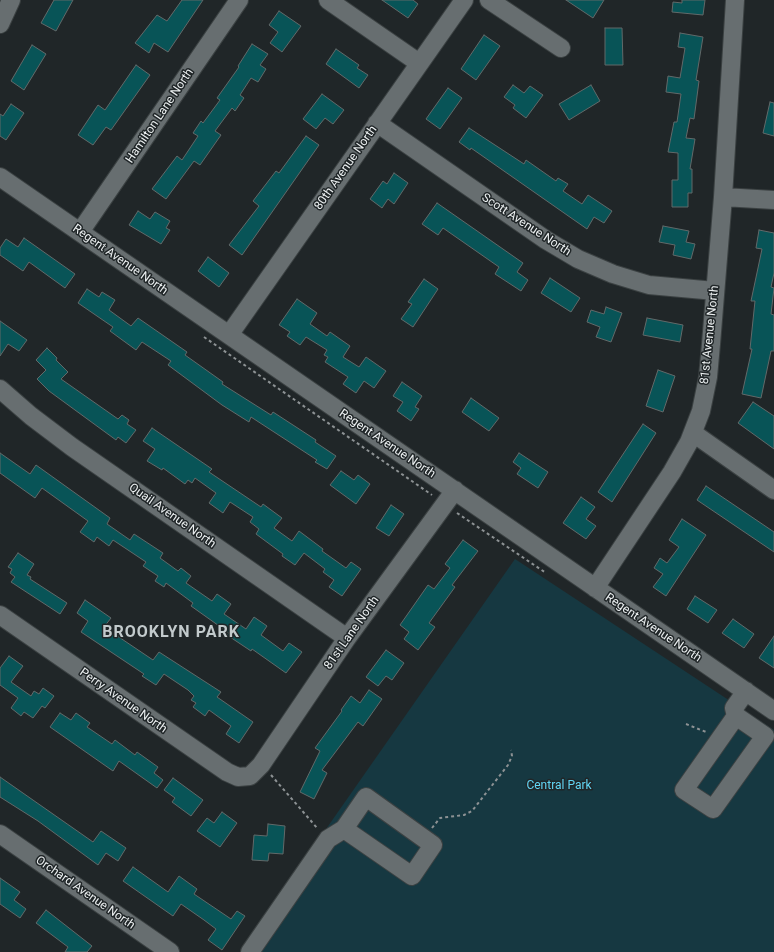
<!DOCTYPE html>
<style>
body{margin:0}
canvas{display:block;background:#202628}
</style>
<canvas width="774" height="952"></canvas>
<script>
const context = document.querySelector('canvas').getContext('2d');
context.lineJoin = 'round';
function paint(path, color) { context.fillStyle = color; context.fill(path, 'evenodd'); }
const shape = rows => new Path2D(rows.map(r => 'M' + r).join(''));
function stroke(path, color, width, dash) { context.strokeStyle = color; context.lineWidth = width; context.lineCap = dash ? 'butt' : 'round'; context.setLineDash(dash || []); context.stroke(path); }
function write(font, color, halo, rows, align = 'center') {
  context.font = font + ' Roboto,sans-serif'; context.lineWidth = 3; context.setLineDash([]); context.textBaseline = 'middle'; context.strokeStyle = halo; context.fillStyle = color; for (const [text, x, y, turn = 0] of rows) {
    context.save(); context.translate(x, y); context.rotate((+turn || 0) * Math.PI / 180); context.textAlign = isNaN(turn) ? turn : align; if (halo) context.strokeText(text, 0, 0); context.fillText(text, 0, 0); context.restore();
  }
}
paint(shape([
 [515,559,774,730,774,952,240,952]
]), '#163841');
const building = shape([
 [54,0,73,0,56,31,41,23,54,0],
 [182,0,203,0,168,52,154,43,149,53,135,43,157,15,167,21,182,0],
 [382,0,413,0,418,4,408,18,382,0],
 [566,0,604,0,593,18,566,0],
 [682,0,705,0,703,15,672,12,673,2,682,3,682,0],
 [279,11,301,26,282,52,270,43,278,32,269,25,279,11],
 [605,28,622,28,623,65,605,65,605,28],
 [680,33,703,37,696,80,699,81,694,119,690,118,686,138,695,139,690,169,692,169,692,193,688,193,688,207,672,207,672,180,678,180,678,153,668,152,674,122,677,122,681,94,666,92,668,76,680,78,685,48,678,47,680,33],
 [484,35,500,46,476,80,461,69,484,35],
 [252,44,268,54,260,65,266,69,258,82,251,78,240,95,244,98,235,111,232,108,215,131,221,135,200,165,194,161,166,199,152,189,177,156,182,160,198,136,193,133,201,121,203,123,220,100,217,98,239,67,238,66,252,44],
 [32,45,46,54,24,90,11,81,32,45],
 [336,49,359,65,357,68,368,75,359,88,326,64,336,49],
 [136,65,150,75,111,130,106,127,93,145,78,135,98,105,105,110,136,65],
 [513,85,524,93,530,86,543,95,526,118,513,108,515,105,504,97,513,85],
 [591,85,600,101,569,120,559,104,591,85],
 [448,88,462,98,440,129,426,119,448,88],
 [322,94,344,110,333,124,325,118,316,129,303,119,322,94],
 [770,102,774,103,774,136,763,133,770,102],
 [11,104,24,113,6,140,0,136,0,114,3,116,11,104],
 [469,128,524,164,526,160,556,181,558,178,568,184,563,191,582,204,588,195,612,211,604,223,594,217,587,229,471,148,470,150,459,142,469,128],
 [306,136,319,145,242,255,229,245,259,206,253,201,276,171,279,173,306,136],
 [394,173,408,183,394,204,388,199,382,208,370,199,383,181,387,184,394,173],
 [437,203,523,263,517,272,528,280,521,291,495,274,499,267,443,228,438,235,422,224,437,203],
 [138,211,150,219,155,212,170,221,166,228,170,230,161,244,129,225,138,211],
 [663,226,689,231,686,242,695,244,691,259,673,255,675,245,659,242,663,226],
 [759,230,774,233,774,273,771,287,774,288,771,314,774,315,774,351,771,351,761,398,742,394,752,349,750,349,755,301,751,301,762,249,756,248,759,230],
 [24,238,75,274,65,288,29,262,23,271,0,255,0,248,6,239,18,247,24,238],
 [208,257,229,273,219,287,198,271,208,257],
 [550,278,580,298,571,312,541,293,550,278],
 [424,279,438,289,413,327,401,319,412,304,408,302,424,279],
 [87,289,99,297,102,292,115,300,109,310,131,326,138,318,187,352,185,355,223,382,222,384,271,415,273,412,316,440,315,442,336,456,327,469,315,462,317,460,251,417,249,422,222,405,168,365,171,361,142,342,136,350,110,331,113,327,78,303,87,289],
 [297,299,317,313,310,324,327,336,330,332,350,346,343,357,359,367,366,357,386,371,374,388,364,381,356,393,343,384,348,377,325,362,328,357,324,355,327,350,306,337,300,345,287,336,290,332,279,325,297,299],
 [606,307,622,313,611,342,596,337,600,327,587,322,591,310,604,314,606,307],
 [647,318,683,325,680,342,643,335,647,318],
 [0,321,27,340,19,351,8,344,0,356,0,321],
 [47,348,57,358,56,360,68,372,61,379,118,419,122,415,129,420,127,424,136,430,126,443,118,437,116,440,49,391,37,379,46,370,36,360,47,348],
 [658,370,675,376,663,412,646,406,658,370],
 [402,382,422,396,415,407,419,409,411,421,397,411,403,402,393,396,402,382],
 [471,398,499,418,489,431,462,412,471,398],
 [753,402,774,416,774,449,738,423,753,402],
 [643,424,656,433,612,502,598,492,643,424],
 [152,428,212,469,209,472,261,507,263,504,282,518,274,528,292,541,299,531,323,549,322,551,346,568,351,562,361,569,342,596,329,587,334,580,323,572,325,569,304,553,295,565,282,556,283,554,256,534,259,529,250,522,253,517,230,502,223,513,209,503,216,493,195,478,192,483,188,480,185,484,163,468,162,470,147,461,155,449,143,441,152,428],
 [0,453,30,474,36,465,110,518,107,524,130,540,134,534,163,553,160,558,178,571,181,568,191,576,186,583,212,601,217,594,231,604,224,614,246,629,254,617,267,626,261,635,283,651,289,643,302,652,286,673,252,649,251,651,227,635,229,633,191,606,193,603,166,583,164,587,155,581,158,576,143,566,146,562,113,540,109,546,97,537,94,542,80,532,88,521,42,488,35,498,0,473,0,453],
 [519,453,548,472,538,488,517,474,521,468,513,462,519,453],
 [341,471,354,480,358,475,370,484,356,504,330,485,341,471],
 [706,486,774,532,774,552,697,500,706,486],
 [581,497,595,507,586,519,596,526,586,539,563,523,581,497],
 [391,505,404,514,389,536,376,528,391,505],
 [682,519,706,535,666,596,653,587,663,574,654,568,660,558,667,563,679,547,669,540,682,519],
 [463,540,478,551,452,585,455,587,429,623,435,627,418,650,404,639,409,632,400,625,428,585,434,589,450,568,445,564,463,540],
 [18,553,34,564,27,575,31,577,30,579,67,603,60,614,11,582,15,577,10,573,12,569,8,567,18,553],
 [695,596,717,610,708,623,687,609,695,596],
 [85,600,111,618,104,627,153,660,159,652,221,692,217,697,253,722,239,743,226,734,231,726,209,710,205,716,193,707,196,703,191,700,194,696,188,690,164,674,156,685,142,676,144,674,81,632,88,621,77,613,85,600],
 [733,619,754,634,744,648,722,633,733,619],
 [774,636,774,668,759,658,774,636],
 [386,650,404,663,392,680,386,676,378,686,366,677,386,650],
 [9,656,23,666,11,682,31,696,34,691,39,694,43,688,54,696,45,708,42,706,33,718,24,712,21,716,11,708,18,698,0,685,0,668,9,656],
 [369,690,382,699,363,726,358,722,322,770,327,773,314,799,300,792,320,751,315,748,342,711,341,710,351,696,360,703,369,690],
 [60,713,71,720,76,713,90,723,87,727,112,744,115,740,135,755,137,752,158,767,154,773,163,780,157,788,119,761,113,771,50,727,60,713],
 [0,777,93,842,101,831,126,848,118,861,106,853,98,865,38,821,0,797,0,777],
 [173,778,203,800,191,816,172,802,175,798,164,790,173,778],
 [222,812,237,823,220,847,197,831,207,818,214,823,222,812],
 [268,824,285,826,283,854,269,853,268,861,252,860,254,835,267,836,268,824],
 [133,867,168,892,179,876,197,889,194,894,231,919,237,911,245,916,222,950,208,940,216,929,204,920,181,904,173,916,123,881,133,867],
 [0,878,20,892,14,900,26,909,20,918,0,904,0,878],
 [46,910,92,946,87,952,65,952,68,947,36,923,46,910]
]);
paint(building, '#085457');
stroke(building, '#616969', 1);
const minor = shape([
 [328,0,419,63],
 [489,0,561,48],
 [0,24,11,0],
 [377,123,546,240,578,259,613,274,649,285,715,291],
 [0,177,774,711],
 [723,197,774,200],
 [80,232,239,0],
 [229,335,464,0],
 [0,389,31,416,72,447,347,638],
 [693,433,774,490],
 [595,588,672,472,689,442,701,411,708,377,711,344,723,197,735,0],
 [0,615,227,772,238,777,250,776,261,765,347,638,455,490],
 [736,716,765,736,713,809,684,790,736,716,734,708,746,691],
 [0,834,170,952],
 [250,952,328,839,344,829,366,797,433,845,412,876,344,829]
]);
stroke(minor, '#3b4142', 20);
stroke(shape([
 [204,337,432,495],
 [457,513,546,573],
 [686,724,706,732],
 [271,775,318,829],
 [432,828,440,818,464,815,472,811,508,765,512,756,511,750]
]), '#8d9294', 2, [3, 3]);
stroke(minor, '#676e70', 18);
write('12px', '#edf1f2', '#202628', [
 ["Hamilton Lane North",160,116,-56],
 ["80th Avenue North",346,168,-55],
 ["Scott Avenue North",526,225,33],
 ["Regent Avenue North",120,260,35],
 ["81st Avenue North",710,335,-84],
 ["Regent Avenue North",387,444,34],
 ["Quail Avenue North",172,516,35],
 ["Regent Avenue North",653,628,34],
 ["81st Lane North",352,633,-55],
 ["Perry Avenue North",123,701,35],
 ["Orchard Avenue North",85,893,35]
]);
write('12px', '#61d5f4', '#202628', [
 ["Central Park",559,786]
]);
context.letterSpacing = '1px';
write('bold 16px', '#c2cacc', '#202628', [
 ["BROOKLYN PARK",171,633]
]);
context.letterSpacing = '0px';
</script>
